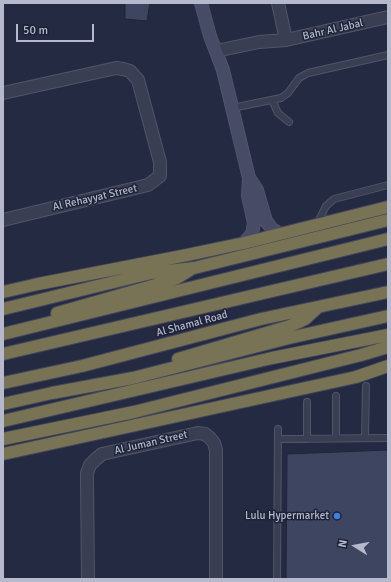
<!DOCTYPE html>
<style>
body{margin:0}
#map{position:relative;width:391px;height:582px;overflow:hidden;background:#252a43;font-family:Signika,sans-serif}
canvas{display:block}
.frame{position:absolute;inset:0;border:4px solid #b6b9cc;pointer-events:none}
.north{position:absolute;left:335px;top:526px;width:40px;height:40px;-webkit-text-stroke:3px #1e2238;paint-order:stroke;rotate:281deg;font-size:11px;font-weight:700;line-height:16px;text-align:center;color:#b6b9cc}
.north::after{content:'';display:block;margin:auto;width:14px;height:18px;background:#b6b9cc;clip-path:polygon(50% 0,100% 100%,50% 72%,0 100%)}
.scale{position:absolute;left:16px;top:24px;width:78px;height:18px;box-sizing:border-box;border:2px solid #b6b9cc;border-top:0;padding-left:5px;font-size:12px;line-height:14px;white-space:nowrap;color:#b6b9cc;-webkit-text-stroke:3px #1e2238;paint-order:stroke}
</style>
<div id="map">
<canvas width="391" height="582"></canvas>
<div class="frame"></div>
<div class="north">N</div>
<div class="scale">50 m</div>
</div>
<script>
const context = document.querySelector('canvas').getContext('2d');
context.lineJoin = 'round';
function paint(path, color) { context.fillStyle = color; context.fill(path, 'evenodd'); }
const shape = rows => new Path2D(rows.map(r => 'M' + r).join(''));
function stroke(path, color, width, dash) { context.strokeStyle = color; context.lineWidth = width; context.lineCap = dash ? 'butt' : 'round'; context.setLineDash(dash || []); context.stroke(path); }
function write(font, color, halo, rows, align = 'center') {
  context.font = font + ' Signika,sans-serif'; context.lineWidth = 3; context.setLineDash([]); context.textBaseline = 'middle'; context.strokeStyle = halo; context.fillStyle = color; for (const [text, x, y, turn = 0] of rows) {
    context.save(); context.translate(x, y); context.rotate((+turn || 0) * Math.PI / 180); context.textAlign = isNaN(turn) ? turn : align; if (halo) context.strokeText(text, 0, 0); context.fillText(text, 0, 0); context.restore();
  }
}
const building = shape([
 [125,3,150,3,147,21,125,19,125,3],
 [388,450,388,579,286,579,287,454,388,450]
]);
paint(building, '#3e4560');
stroke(building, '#20243a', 1);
const lane = shape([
 [272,100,278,113,289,122],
 [232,108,281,98,288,93,299,78,308,73,388,55],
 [317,224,326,206,334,199,388,185],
 [336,396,336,438],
 [365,438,366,386],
 [278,439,388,438],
 [307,439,307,402],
 [277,579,278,429]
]);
const street = shape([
 [278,3,286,40],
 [216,51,259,42,286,40,388,17],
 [3,93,116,68,123,69,130,71,138,80,160,162,160,176,148,185,3,220],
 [88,579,87,481,87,473,90,465,96,459,102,454,198,433,205,434,210,438,214,443,216,450,216,579]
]);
const secondary = shape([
 [201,3,210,36,223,70,249,178,248,196,254,223,252,234,244,243],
 [249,178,257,190,266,221,272,229,280,234]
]);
const highway = shape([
 [3,292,38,284,187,255,244,243,388,207],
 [3,309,151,273,194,268,388,220],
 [57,313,166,282,177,278,190,270],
 [3,334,388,239],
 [3,354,388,264],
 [178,359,290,326,305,319,317,308],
 [3,383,82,366,261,319,388,292],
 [3,404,52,393,133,378,289,338,388,316],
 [3,421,272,358,388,335],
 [3,439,134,412,361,355,388,347],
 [3,454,356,377,388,366]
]);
stroke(lane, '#51556a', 8);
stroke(street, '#51556a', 14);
stroke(secondary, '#51556a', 14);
stroke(highway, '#41455a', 14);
stroke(lane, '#393e52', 6);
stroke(street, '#393e52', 12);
stroke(secondary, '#474b66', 12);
stroke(highway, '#797356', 12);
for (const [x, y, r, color] of [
 [337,516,4,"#3f7fe0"]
]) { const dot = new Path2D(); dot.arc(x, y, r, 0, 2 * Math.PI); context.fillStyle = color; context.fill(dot); stroke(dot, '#1e2238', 1.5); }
write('11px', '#b6b9cc', '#1e2238', [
 ["Bahr Al Jabal",333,30,-13],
 ["Al Rehayyat Street",95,198,-13],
 ["Al Shamal Road",192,324,-15],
 ["Al Juman Street",151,443,-13]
]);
write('11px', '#b6b9cc', '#1e2238', [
 ["Lulu Hypermarket",329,516]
], 'right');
</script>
